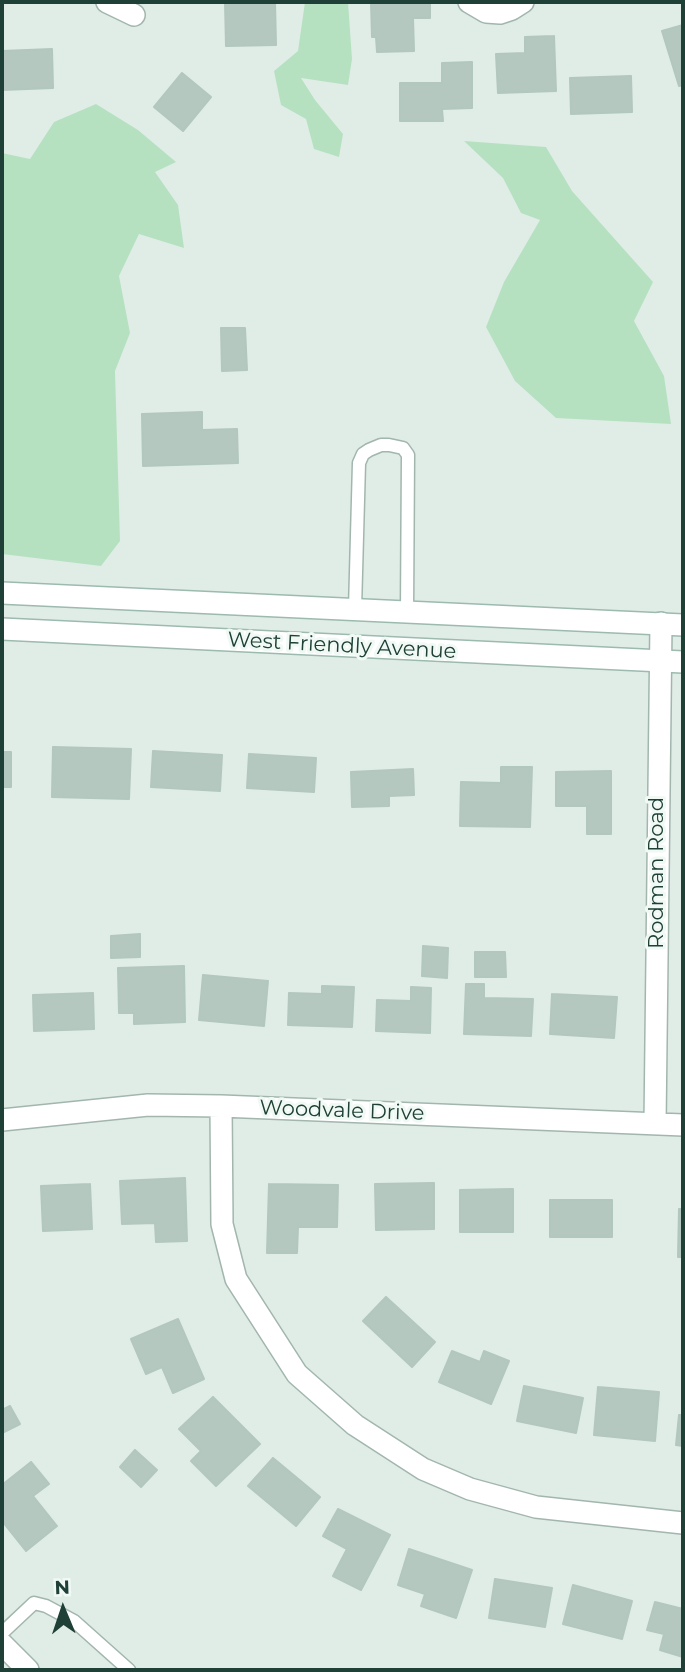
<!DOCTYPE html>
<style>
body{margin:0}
#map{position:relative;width:685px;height:1672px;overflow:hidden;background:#e0ede7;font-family:Montserrat,sans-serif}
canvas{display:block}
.frame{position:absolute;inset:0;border:4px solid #1f4036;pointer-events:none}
.north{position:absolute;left:28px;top:1574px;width:70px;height:70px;-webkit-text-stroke:5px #f1f9f5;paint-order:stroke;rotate:358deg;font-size:19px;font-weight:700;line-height:28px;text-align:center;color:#1f4036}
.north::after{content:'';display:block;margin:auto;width:24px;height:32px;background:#1f4036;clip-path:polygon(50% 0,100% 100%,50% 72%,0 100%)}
</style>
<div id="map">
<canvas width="685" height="1672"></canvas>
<div class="frame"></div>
<div class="north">N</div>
</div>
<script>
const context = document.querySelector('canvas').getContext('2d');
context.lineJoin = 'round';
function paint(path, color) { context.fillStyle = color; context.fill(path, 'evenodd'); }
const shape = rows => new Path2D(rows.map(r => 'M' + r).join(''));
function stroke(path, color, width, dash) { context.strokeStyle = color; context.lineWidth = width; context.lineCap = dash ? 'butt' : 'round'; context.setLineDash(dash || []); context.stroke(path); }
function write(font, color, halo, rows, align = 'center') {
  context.font = font + ' Montserrat,sans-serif'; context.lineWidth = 6; context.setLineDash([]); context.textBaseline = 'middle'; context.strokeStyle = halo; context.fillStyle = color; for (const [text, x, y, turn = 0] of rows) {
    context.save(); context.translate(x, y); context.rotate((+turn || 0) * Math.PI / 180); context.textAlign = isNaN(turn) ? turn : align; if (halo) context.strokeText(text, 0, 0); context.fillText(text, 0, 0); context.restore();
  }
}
paint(shape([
 [305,2,348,2,352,59,348,85,301,78,315,100,343,134,339,157,314,149,306,119,281,105,274,71,298,51],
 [96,104,138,130,176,162,155,172,178,205,184,248,139,234,119,276,130,333,115,371,120,541,101,566,2,554,2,153,30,159,54,122],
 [464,141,546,147,572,191,653,282,634,321,664,376,671,424,556,418,515,381,486,327,504,282,540,220,521,213,503,178]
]), '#b6e1c1');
const building = shape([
 [225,2,275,2,276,45,226,46,225,2],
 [371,2,430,2,430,18,413,18,414,51,377,52,376,37,372,37,371,2],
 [683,25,683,85,679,86,662,31,683,25],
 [554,36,556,91,498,93,496,54,525,53,525,37,554,36],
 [52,49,53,88,2,90,2,51,52,49],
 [472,62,472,108,442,109,443,121,400,121,400,83,442,83,442,63,472,62],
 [182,73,211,97,183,131,154,107,182,73],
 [631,76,632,112,571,114,570,78,631,76],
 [221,328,245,328,247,370,222,371,221,328],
 [202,412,202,430,237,429,238,463,143,466,142,414,202,412],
 [53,747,131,749,129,799,52,797,53,747],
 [153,751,222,755,220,791,151,787,153,751],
 [2,752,11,752,11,787,2,787,2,752],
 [249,754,316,758,314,792,247,788,249,754],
 [501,767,532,767,530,827,460,826,461,782,501,783,501,767],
 [413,769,414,795,389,796,389,806,352,807,351,772,413,769],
 [611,771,611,834,587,834,587,806,556,806,556,772,611,771],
 [140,934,140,957,111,958,111,936,140,934],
 [423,946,448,948,447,978,422,976,423,946],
 [475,952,505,952,506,977,475,977,475,952],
 [184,966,185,1022,134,1024,134,1013,119,1013,118,968,184,966],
 [203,975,268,981,264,1026,199,1020,203,975],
 [466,984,484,984,484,998,533,999,531,1036,464,1034,466,984],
 [322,986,354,987,352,1027,288,1025,289,993,322,994,322,986],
 [411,987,431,988,430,1033,376,1031,377,1000,411,1001,411,987],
 [93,993,94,1029,34,1031,33,995,93,993],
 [552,994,617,997,614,1038,550,1034,552,994],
 [185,1178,187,1241,156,1242,155,1223,122,1224,120,1181,185,1178],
 [434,1183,434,1229,376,1230,375,1184,434,1183],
 [90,1184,92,1229,43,1231,41,1186,90,1184],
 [269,1184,338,1185,337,1227,298,1227,297,1253,267,1253,269,1184],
 [513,1189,513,1232,460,1232,460,1190,513,1189],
 [550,1200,612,1200,612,1237,550,1237,550,1200],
 [679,1209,683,1209,683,1257,678,1257,679,1209],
 [386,1297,435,1342,412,1367,363,1321,386,1297],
 [178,1319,204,1379,173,1393,162,1367,146,1374,131,1339,178,1319],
 [452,1351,480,1362,484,1351,509,1361,491,1404,439,1382,452,1351],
 [524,1386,583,1398,576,1433,517,1421,524,1386],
 [598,1387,659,1392,655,1441,594,1435,598,1387],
 [213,1397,260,1444,216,1486,191,1461,201,1451,179,1429,213,1397],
 [10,1406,20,1424,2,1433,2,1410,10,1406],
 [679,1415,683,1415,683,1446,676,1445,679,1415],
 [135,1450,157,1470,141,1487,120,1467,135,1450],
 [273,1458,320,1497,296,1526,248,1486,273,1458],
 [31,1462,49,1484,33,1496,57,1526,26,1551,2,1521,2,1485,31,1462],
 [338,1509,390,1535,361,1590,333,1576,347,1549,323,1536,338,1509],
 [409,1549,472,1570,456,1618,421,1606,425,1594,398,1585,409,1549],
 [495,1579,552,1588,545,1627,489,1618,495,1579],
 [573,1585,632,1601,622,1639,563,1624,573,1585],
 [655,1602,683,1609,683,1657,660,1650,664,1634,647,1630,655,1602]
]);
paint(building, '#b5c8c0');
stroke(building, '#b2c7be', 2);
const service = shape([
 [355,609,359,463,363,454,369,450,381,445,389,445,403,448,408,455,407,611],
 [2,1633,34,1603,46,1606,74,1621,129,1670]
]);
const minor = shape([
 [107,2,134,15],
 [469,2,486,12,500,13,512,9,523,2],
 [221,1106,222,1224,236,1279,297,1374,355,1425,423,1469,470,1489,536,1507,683,1523],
 [2,1120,148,1105,221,1106,683,1125],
 [655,1124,661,623],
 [2,1644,28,1670]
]);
const secondary = shape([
 [2,593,683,625],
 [2,629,683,662]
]);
stroke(service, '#a2b6ae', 15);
stroke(minor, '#a2b6ae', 24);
stroke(secondary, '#9dbaaf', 24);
stroke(service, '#fff', 12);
stroke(minor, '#fff', 21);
stroke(secondary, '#fff', 21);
write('21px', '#1f4036', '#f1f9f5', [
 ["West Friendly Avenue",342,646,3],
 ["Rodman Road",657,873,-90],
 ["Woodvale Drive",342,1111,2]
]);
</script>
